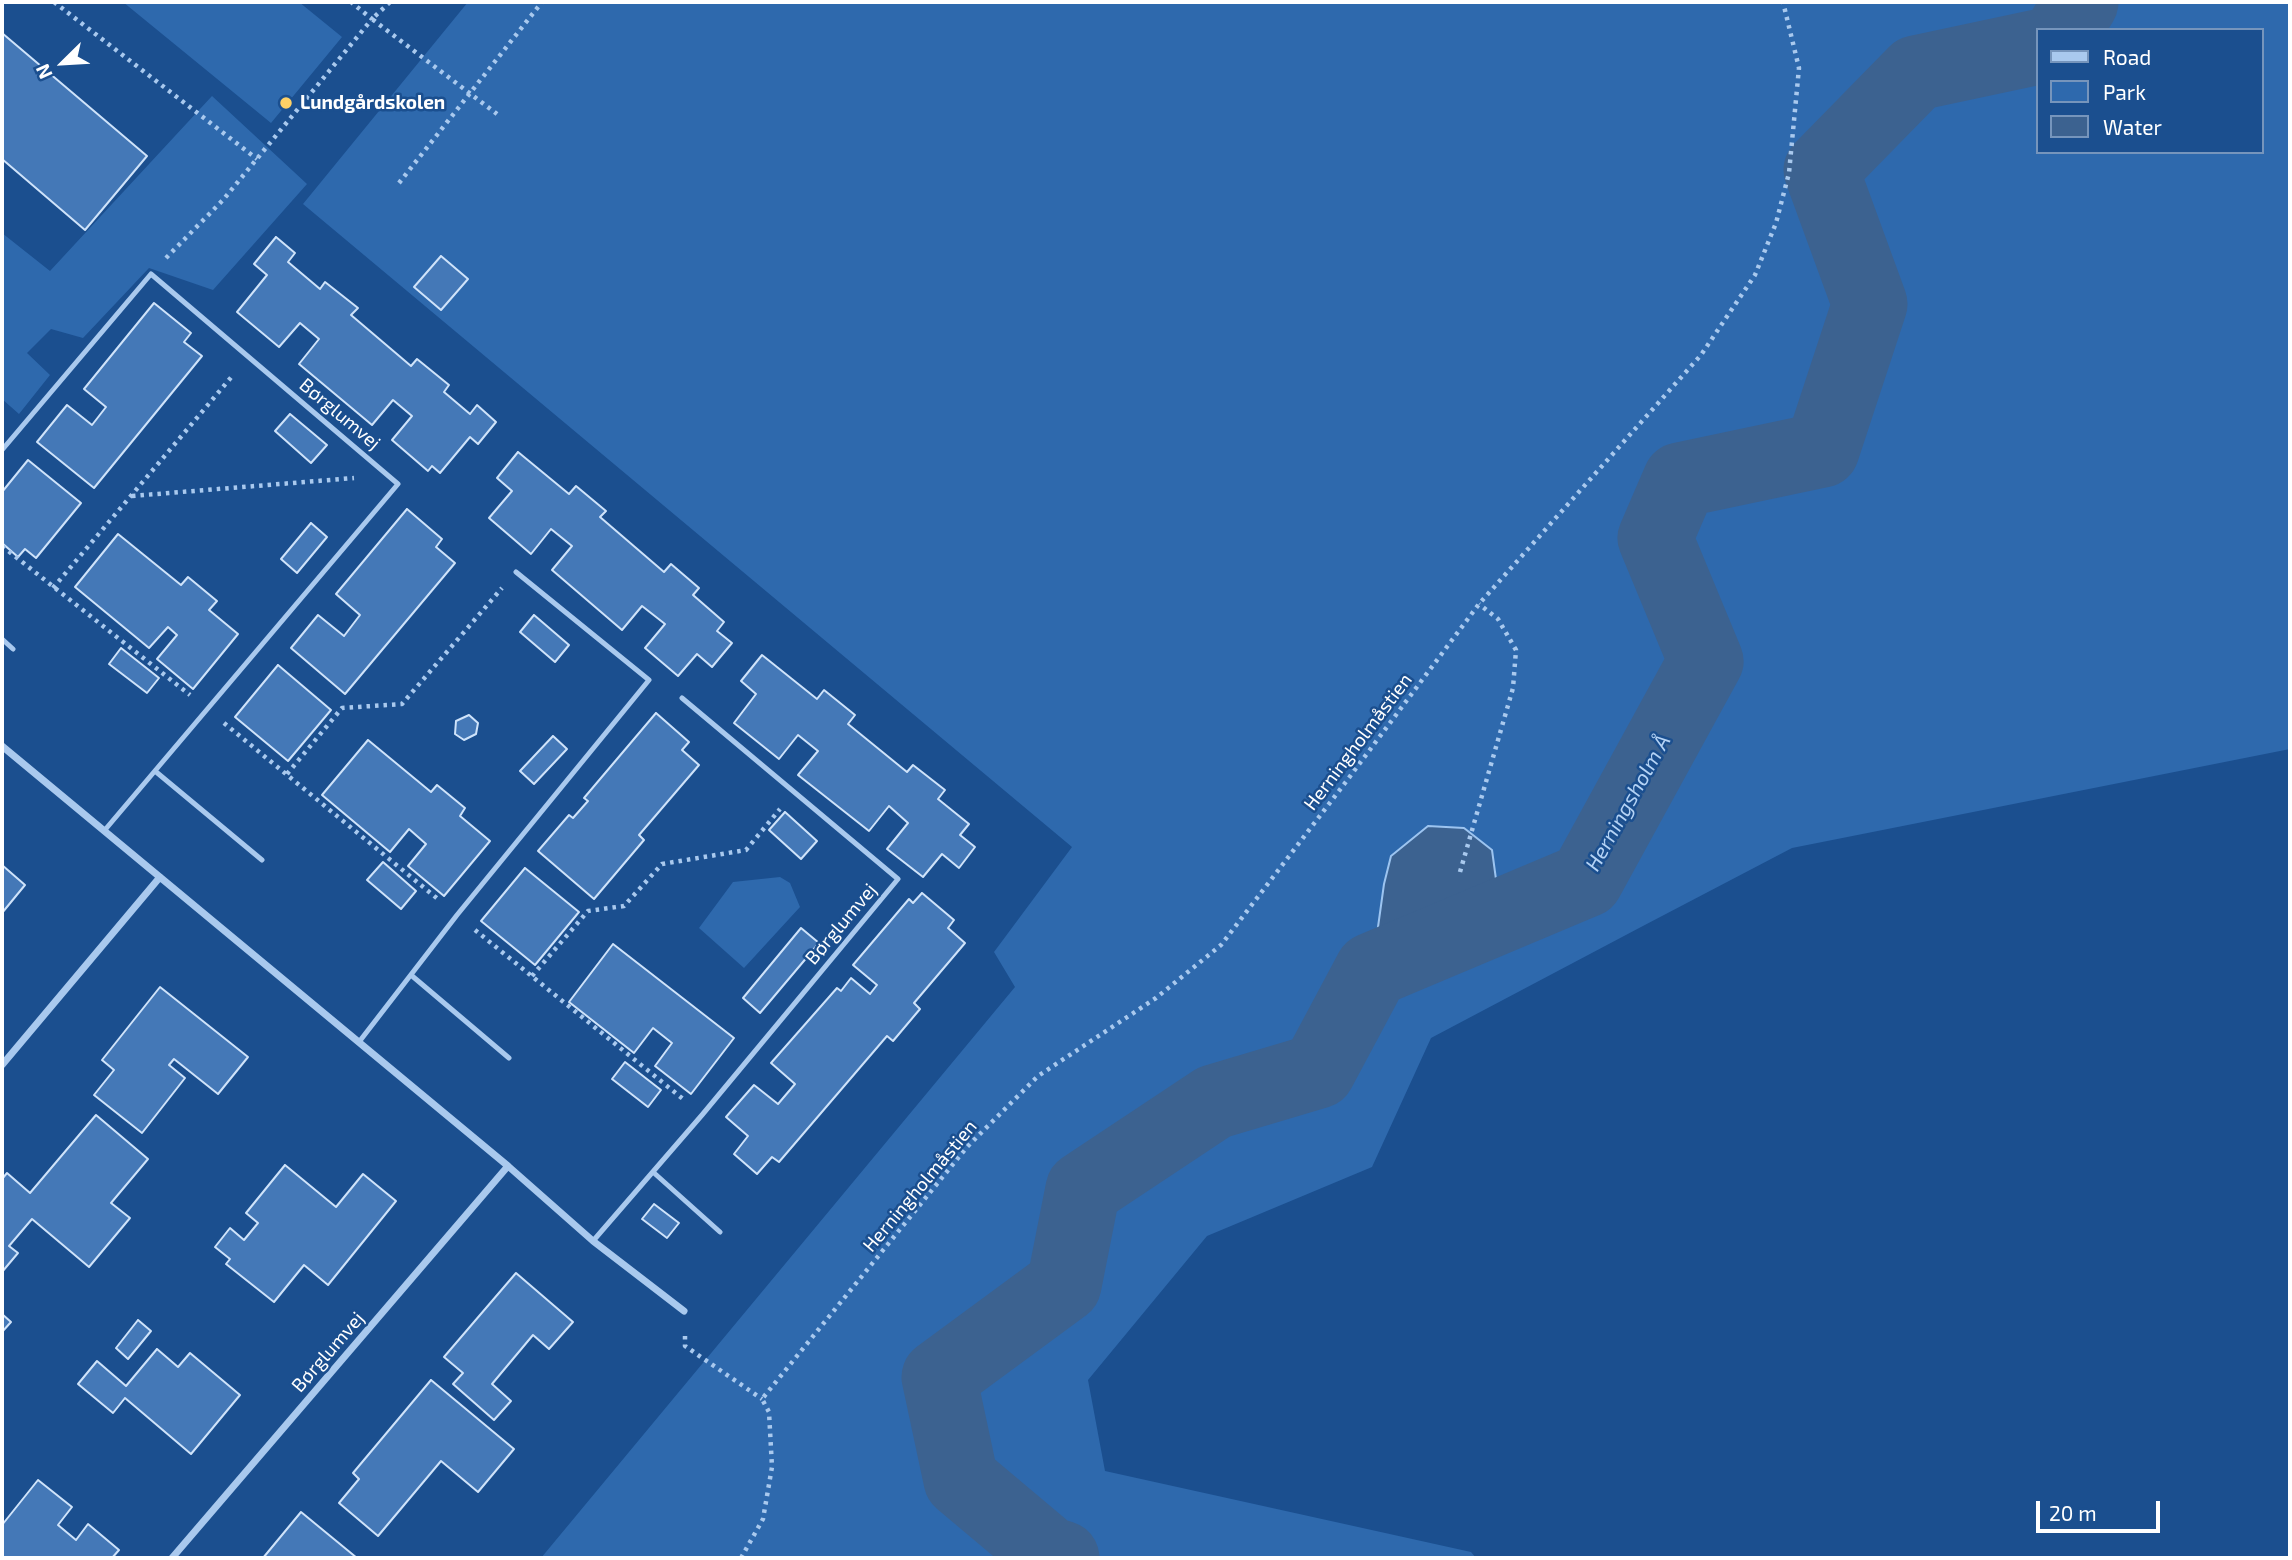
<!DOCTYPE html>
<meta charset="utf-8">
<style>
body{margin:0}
#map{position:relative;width:2292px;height:1560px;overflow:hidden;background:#1b4f8f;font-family:"Exo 2",sans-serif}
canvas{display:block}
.frame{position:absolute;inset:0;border:4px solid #fff;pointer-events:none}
.legend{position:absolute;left:2036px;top:28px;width:228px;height:126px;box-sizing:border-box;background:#1b4f8f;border:2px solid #7695bc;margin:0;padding:9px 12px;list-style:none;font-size:21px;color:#fff}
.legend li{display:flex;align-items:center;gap:14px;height:35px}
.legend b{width:35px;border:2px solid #7695bc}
.north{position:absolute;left:28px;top:28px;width:70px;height:70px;-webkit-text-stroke:5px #1b4f8f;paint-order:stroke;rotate:246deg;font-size:19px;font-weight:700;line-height:28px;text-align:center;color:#fff}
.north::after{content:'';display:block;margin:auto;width:24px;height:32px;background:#fff;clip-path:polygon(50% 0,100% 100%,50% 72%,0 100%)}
.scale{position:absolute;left:2036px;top:1501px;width:124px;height:32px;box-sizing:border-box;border:4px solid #fff;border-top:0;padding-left:9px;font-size:21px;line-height:24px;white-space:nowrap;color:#fff;-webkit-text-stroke:5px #1b4f8f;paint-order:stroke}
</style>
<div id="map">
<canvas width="2292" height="1560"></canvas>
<div class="frame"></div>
<ul class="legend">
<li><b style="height:9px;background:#a9c9ee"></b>Road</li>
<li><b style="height:19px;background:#2e69ad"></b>Park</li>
<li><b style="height:19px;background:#3c6290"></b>Water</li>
</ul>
<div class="north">N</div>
<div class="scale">20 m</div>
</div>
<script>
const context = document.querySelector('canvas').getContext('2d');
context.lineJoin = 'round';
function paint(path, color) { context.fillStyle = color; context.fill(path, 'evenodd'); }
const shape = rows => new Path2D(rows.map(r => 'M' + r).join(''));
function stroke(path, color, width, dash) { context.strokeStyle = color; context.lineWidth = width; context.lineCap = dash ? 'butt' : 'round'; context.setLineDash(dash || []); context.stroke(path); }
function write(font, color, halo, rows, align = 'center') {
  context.font = font + ' "Exo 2",sans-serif'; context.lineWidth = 5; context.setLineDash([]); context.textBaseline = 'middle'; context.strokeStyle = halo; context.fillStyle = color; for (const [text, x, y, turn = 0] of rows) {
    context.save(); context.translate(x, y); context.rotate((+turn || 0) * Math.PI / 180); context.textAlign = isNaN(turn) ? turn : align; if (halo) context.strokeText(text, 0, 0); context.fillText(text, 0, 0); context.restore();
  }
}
paint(shape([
 [123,2,299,2,342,37,271,123],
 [468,2,2290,2,2290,749,1792,848,1641,927,1431,1038,1372,1167,1207,1236,1088,1380,1105,1471,1471,1552,1476,1558,541,1558,1015,987,994,952,1072,847,303,204],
 [2038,30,2262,30,2262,152,2038,152],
 [212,96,307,184,213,290,149,268,83,338,51,329,27,353,50,375,19,414,2,399,2,233,50,271],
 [780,877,790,883,800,907,744,968,699,928,733,882]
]), '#2e69ad');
const water = shape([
 [1428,826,1464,828,1492,850,1501,916,1372,970,1384,884,1391,856,1428,826]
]);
paint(water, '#3c6290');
stroke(water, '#9cc4f0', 2);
stroke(shape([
 [2064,30,2081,2],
 [1062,1558,1049,1554,961,1480,939,1377,1064,1285,1083,1189,1214,1102,1318,1071,1372,970,1586,880,1706,661,1655,538,1680,480,1822,450,1870,304,1821,170,1916,73,2038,47]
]), '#3c6290', 75);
const building = shape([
 [2,33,147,156,85,230,2,159,2,33],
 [276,237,295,253,288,262,320,289,325,282,358,308,351,315,411,366,417,359,449,385,444,392,470,414,477,405,496,422,478,444,470,437,440,473,432,466,428,471,392,440,412,416,393,400,372,425,299,364,319,339,300,323,279,347,237,312,267,275,254,264,276,237],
 [441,256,468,279,441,310,414,287,441,256],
 [154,303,191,333,184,342,202,356,94,488,37,442,67,405,92,425,106,407,84,389,154,303],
 [290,414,327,445,311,463,275,431,290,414],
 [518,452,569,494,576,486,606,511,600,517,664,572,671,564,699,588,693,595,724,622,717,631,732,643,712,667,697,654,678,676,645,648,665,624,642,606,622,630,552,570,572,546,551,529,531,554,489,518,512,491,497,478,518,452],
 [28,460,81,503,36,558,25,549,18,557,2,543,2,492,28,460],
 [407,509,442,539,436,547,455,563,345,694,291,648,318,615,344,636,360,615,336,594,407,509],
 [311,523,327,537,297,573,281,559,311,523],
 [118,534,181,585,188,577,217,601,209,610,238,634,193,689,157,659,177,635,168,627,149,648,75,587,118,534],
 [534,615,569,645,555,662,520,632,534,615],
 [121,648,159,678,147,693,109,664,121,648],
 [762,655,817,699,824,690,855,715,848,724,907,772,913,765,945,790,938,799,969,824,960,835,975,847,959,868,942,854,923,877,887,849,908,823,889,806,869,831,798,775,818,751,798,735,779,759,734,723,756,694,741,681,762,655],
 [278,665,331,710,288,761,235,717,278,665],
 [656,713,689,742,682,750,699,765,639,835,644,840,594,899,538,851,569,815,573,818,588,801,584,798,656,713],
 [469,715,478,723,476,734,464,740,455,734,456,721,469,715],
 [553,736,567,749,534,784,520,771,553,736],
 [368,740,431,792,437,785,465,808,460,816,490,841,444,896,408,866,426,844,409,829,390,852,322,795,368,740],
 [785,812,817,841,801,859,769,830,785,812],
 [383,862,416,891,401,909,367,880,383,862],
 [2,865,25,885,2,913,2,865],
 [525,868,579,912,535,965,481,921,525,868],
 [922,893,954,920,948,928,965,943,914,1003,920,1009,893,1041,887,1036,779,1162,772,1157,757,1174,734,1154,748,1136,726,1117,754,1085,778,1104,795,1084,771,1063,837,988,841,991,851,978,870,994,877,985,853,965,909,899,913,903,922,893],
 [801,928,819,943,760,1013,743,998,801,928],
 [613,944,734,1038,691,1094,655,1066,672,1043,653,1028,634,1053,569,1002,613,944],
 [160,987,248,1057,218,1094,174,1059,169,1065,185,1078,142,1133,94,1095,114,1070,102,1060,160,987],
 [625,1062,661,1090,648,1107,612,1079,625,1062],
 [96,1115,148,1159,111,1203,130,1218,89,1267,32,1219,9,1246,18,1253,2,1272,2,1179,7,1173,30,1193,96,1115],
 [285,1165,336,1207,363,1174,396,1201,328,1285,304,1265,274,1302,226,1264,230,1259,215,1247,230,1228,244,1240,258,1223,246,1213,285,1165],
 [654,1204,679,1223,667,1238,642,1219,654,1204],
 [516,1273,573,1322,549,1349,533,1335,492,1384,511,1401,494,1420,453,1384,463,1373,444,1357,516,1273],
 [2,1314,11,1322,2,1332,2,1314],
 [138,1320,151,1331,128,1359,116,1348,138,1320],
 [157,1349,178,1367,190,1353,240,1395,191,1454,125,1398,113,1413,78,1384,97,1361,126,1386,157,1349],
 [431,1380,514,1449,478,1492,441,1461,378,1536,339,1503,359,1479,353,1473,431,1380],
 [38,1480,72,1507,58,1525,76,1540,88,1524,119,1550,112,1558,2,1558,2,1525,38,1480],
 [301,1512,357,1558,263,1558,301,1512]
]);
paint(building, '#4478b7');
stroke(building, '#cfe3fa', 2);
stroke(shape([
 [54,2,257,159],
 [390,2,372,19,497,114],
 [399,183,542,2],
 [166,258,223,200,372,19,351,2],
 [132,496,354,478],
 [2,546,190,695],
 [53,588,234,374],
 [224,723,439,900],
 [287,774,342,708,402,704,502,588],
 [1460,872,1513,688,1516,650,1498,619,1479,604],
 [475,930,683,1099],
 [532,976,588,911,624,906,662,864,746,850,780,809],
 [685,1336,685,1346,762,1399],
 [741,1558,763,1519,772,1467,769,1412,762,1399,967,1147,1038,1076,1156,998,1221,945,1345,783,1479,604,1701,355,1755,275,1776,223,1789,173,1799,68,1783,2]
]), '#a9c9ee', 4.5, [3.5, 5]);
stroke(shape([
 [2,450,151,274,398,484,104,831],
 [2,639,13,649],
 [155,771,262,860],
 [411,975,509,1058],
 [359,1042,457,915,649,680,516,572],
 [653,1172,720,1232],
 [593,1241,702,1115,898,879,682,698]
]), '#a9c9ee', 5);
stroke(shape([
 [2,746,508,1166,593,1241,684,1311],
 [2,1065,160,877],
 [172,1558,508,1166]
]), '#a9c9ee', 7);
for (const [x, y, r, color] of [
 [286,103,7,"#ffd166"]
]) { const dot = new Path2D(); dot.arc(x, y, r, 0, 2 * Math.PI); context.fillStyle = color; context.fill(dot); stroke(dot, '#1b4f8f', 2.5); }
write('bold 19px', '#fff', '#1b4f8f', [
 ["Lundgårdskolen",300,103]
], 'left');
write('19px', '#fff', '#1b4f8f', [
 ["Børglumvej",340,414,40],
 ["Herningholmåstien",1358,742,-53],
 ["Børglumvej",841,924,-50],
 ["Herningholmåstien",920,1186,-50],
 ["Børglumvej",328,1352,-49]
]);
write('italic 21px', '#b5d3f5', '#1b4f8f', [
 ["Herningsholm Å",1628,803,-61]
]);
</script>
